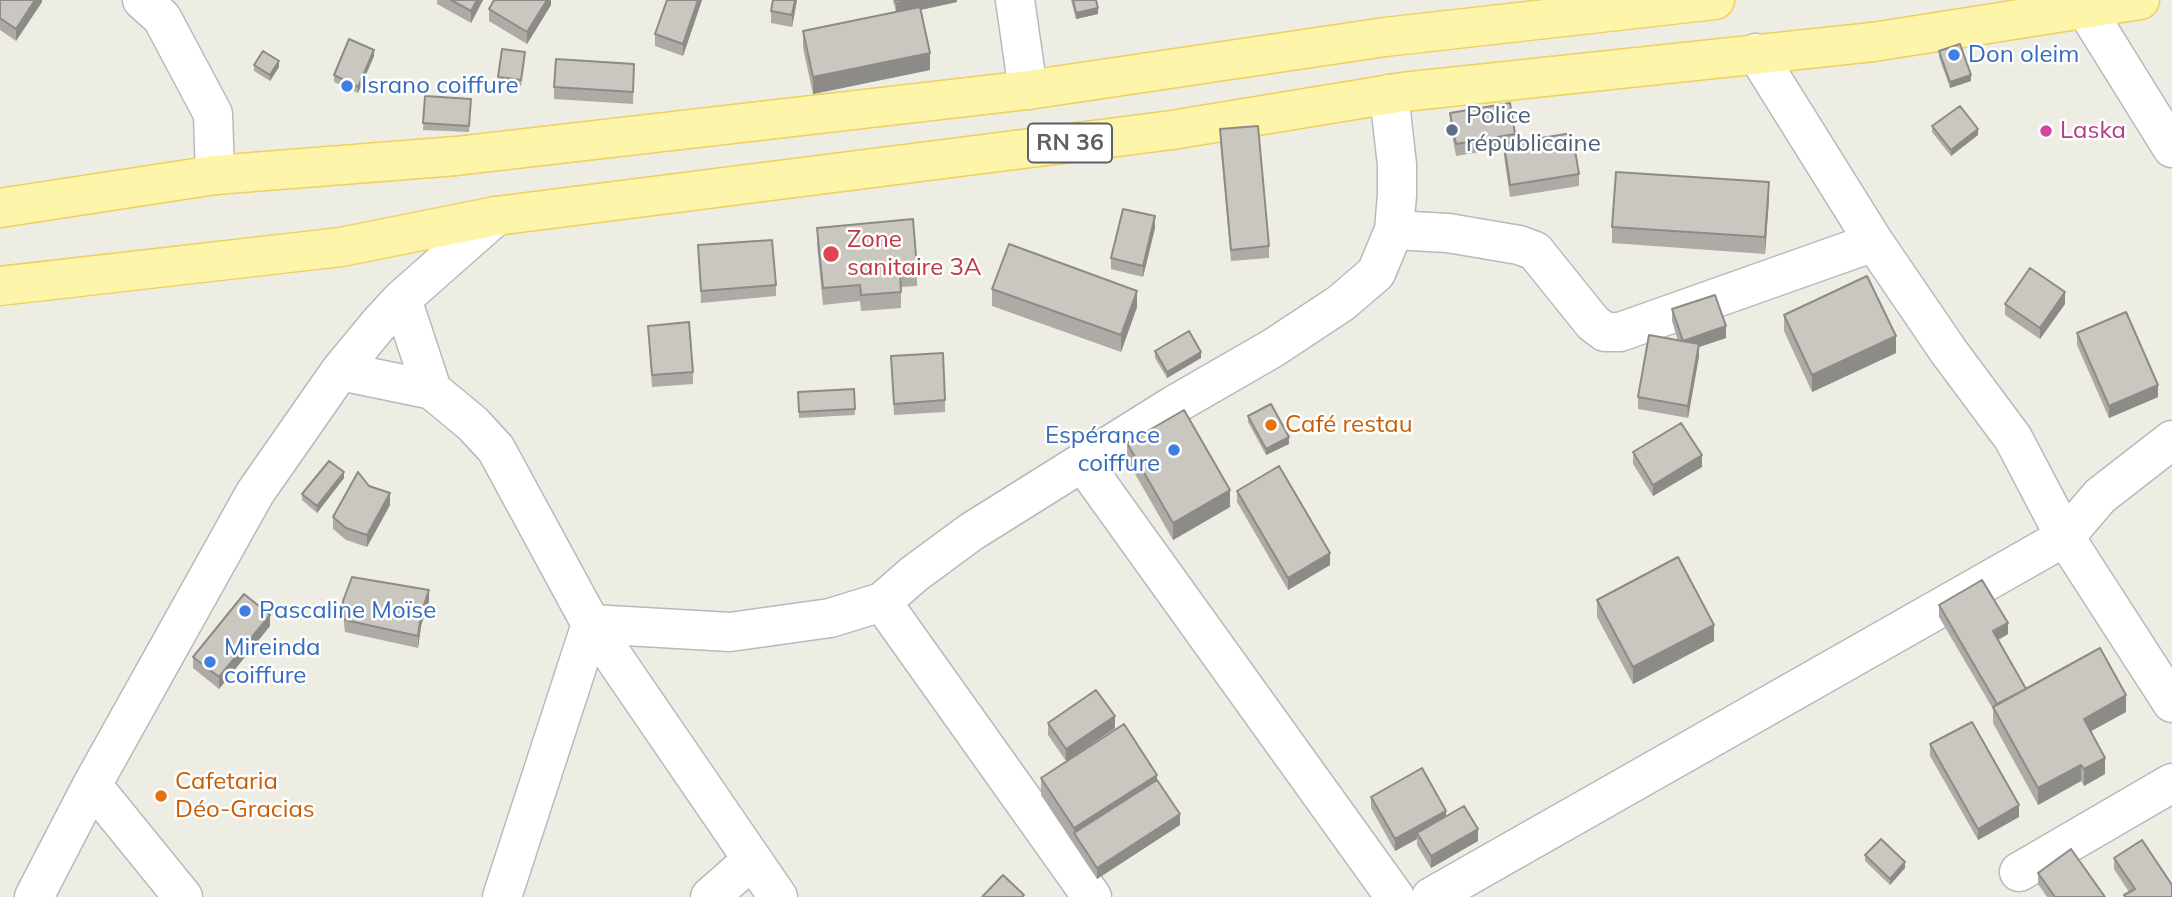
<!DOCTYPE html>
<meta charset="utf-8">
<style>
body{margin:0}
canvas{display:block;background:#eeede4}
</style>
<canvas width="2172" height="897"></canvas>
<script>
const context = document.querySelector('canvas').getContext('2d');
context.lineJoin = 'round';
const shape = rows => new Path2D(rows.map(r => 'M' + r).join(''));
function stroke(path, color, width, dash) { context.strokeStyle = color; context.lineWidth = width; context.lineCap = dash ? 'butt' : 'round'; context.setLineDash(dash || []); context.stroke(path); }
function paint(path, color) { context.fillStyle = color; context.fill(path, 'evenodd'); }
function write(font, color, halo, rows, align = 'center') {
  context.font = font + ' Mulish,sans-serif'; context.lineWidth = 5; context.setLineDash([]); context.textBaseline = 'middle'; context.strokeStyle = halo; context.fillStyle = color; for (const [text, x, y, turn = 0] of rows) {
    context.save(); context.translate(x, y); context.rotate((+turn || 0) * Math.PI / 180); context.textAlign = isNaN(turn) ? turn : align; if (halo) context.strokeText(text, 0, 0); context.fillText(text, 0, 0); context.restore();
  }
}
const street = shape([
 [142,0,162,18,213,114,215,175],
 [1015,0,1028,90],
 [2085,8,2172,148],
 [1756,53,1874,242,1949,352,2013,438,2065,537,2172,703],
 [1394,230,1448,233,1519,245,1535,251,1593,323,1605,332,1620,332,1874,242],
 [402,299,432,390],
 [340,371,432,390,473,424,496,449,591,624,778,897],
 [1083,463,1395,897],
 [882,602,1092,897],
 [92,785,183,897],
 [2019,872,2172,783],
 [34,897,92,785,255,493,340,371,378,325,402,299,496,216],
 [502,897,591,624,730,632,830,618,882,602,914,574,971,532,1174,405,1273,348,1341,303,1376,273,1394,230,1397,195,1397,165,1389,94],
 [710,897,752,860],
 [1431,897,2065,537,2100,496,2172,440]
]);
const primary = shape([
 [0,208,215,175,456,156,1028,90,1385,37,1715,0],
 [0,286,341,247,496,216,1172,130,1403,92,1873,42,2140,0]
]);
stroke(street, '#b7b9be', 41);
stroke(primary, '#efcf5d', 41);
stroke(street, '#fff', 38);
stroke(primary, '#fdf5aa', 38);
paint(shape([
 [0,0,42,0,42,2,16,41,0,30],
 [437,0,483,0,471,23,437,4],
 [551,0,551,5,527,44,489,21,489,9],
 [667,0,702,0,683,56,655,46,655,34],
 [797,0,792,27,771,23,771,11],
 [893,0,957,0,957,2,921,10,930,70,813,94,803,48,803,31,896,12],
 [1071,0,1096,0,1098,14,1076,19],
 [1939,51,1971,81,1950,88,1939,57],
 [374,56,358,93,334,82,334,75],
 [525,58,521,86,498,83,498,77],
 [254,65,279,67,270,81,254,71],
 [634,76,633,104,554,99,554,87],
 [425,96,471,99,469,132,423,130],
 [1450,113,1515,134,1515,142,1579,174,1579,186,1510,197,1504,156,1504,148,1456,156,1450,124],
 [1932,126,1978,135,1951,156,1932,132],
 [1220,129,1269,246,1269,258,1231,261,1220,141],
 [1769,199,1765,254,1612,243,1612,227],
 [817,228,917,269,917,286,901,287,901,308,861,311,860,301,823,305,817,245],
 [1155,228,1143,277,1111,269,1111,258],
 [698,245,776,285,776,296,701,303],
 [992,289,1137,307,1121,352,992,306],
 [2005,304,2065,304,2040,339,2005,315],
 [1672,309,1726,338,1699,347,1699,356,1688,418,1638,409,1638,397,1678,341,1672,321],
 [1784,315,1896,353,1812,392,1784,331],
 [648,326,693,372,693,384,652,387],
 [2077,333,2158,397,2109,418,2077,345],
 [1155,351,1201,358,1167,378,1155,358],
 [891,356,945,400,945,412,894,415],
 [854,389,855,415,799,418,798,392],
 [1248,416,1289,444,1266,455,1248,422],
 [1127,443,1230,507,1173,540,1127,460],
 [1633,452,1702,467,1653,496,1633,464],
 [344,478,317,513,302,500,302,494],
 [369,486,390,505,367,547,346,540,333,529,333,517],
 [1237,491,1330,565,1288,590,1237,502],
 [1597,600,1714,641,1633,684,1597,617],
 [343,601,429,601,421,626,418,648,345,632,343,613],
 [1939,605,2008,634,1998,640,2026,689,2126,712,2091,731,2105,774,2084,786,2081,781,2038,805,1993,723,1993,709,1939,617],
 [270,626,219,689,193,668,193,657],
 [1048,723,1115,728,1073,757,1157,780,1180,825,1097,879,1041,795,1041,778,1066,761,1048,735],
 [1930,744,2019,817,1978,840,1930,756],
 [1371,797,1446,816,1478,841,1431,868,1417,845,1417,839,1395,851,1371,808],
 [1865,855,1905,868,1890,885,1865,861],
 [2114,858,2172,897,2124,897,2124,895,2129,892,2114,869],
 [2038,873,2105,897,2047,897,2038,884]
]), '#aeaba6');
paint(shape([
 [35,0,42,0,42,2,16,41,16,29],
 [477,0,483,0,471,23,471,11],
 [547,0,551,0,551,5,527,44,527,32],
 [698,0,702,0,683,56,683,44],
 [795,0,797,0,792,27,792,15],
 [911,0,957,0,957,2,896,15,896,3],
 [1098,8,1098,14,1076,19,1076,13],
 [374,50,374,56,358,93,358,87],
 [930,53,930,70,813,94,813,77],
 [279,61,279,67,270,81,270,75],
 [1971,75,1971,81,1950,88,1950,82],
 [1978,129,1978,135,1951,156,1951,150],
 [1769,182,1769,199,1765,254,1765,237],
 [1155,216,1155,228,1143,277,1143,266],
 [1137,291,1137,307,1121,352,1121,335],
 [2065,292,2065,304,2040,339,2040,328],
 [1726,326,1726,338,1699,347,1699,356,1688,418,1683,341],
 [1896,336,1896,353,1812,392,1812,375],
 [1201,352,1201,358,1167,378,1167,372],
 [2158,385,2158,397,2109,418,2109,406],
 [1289,437,1289,444,1266,455,1266,449],
 [1702,455,1702,467,1653,496,1653,485],
 [344,472,344,478,317,513,317,506],
 [1230,490,1230,507,1173,540,1173,523],
 [390,493,390,505,367,547,367,535],
 [1330,553,1330,565,1288,590,1288,578],
 [429,590,429,601,421,626,418,648,418,636,421,614],
 [270,615,270,626,219,689,219,677],
 [2008,623,2008,634,1993,643,1993,631],
 [1714,625,1714,641,1633,684,1633,667],
 [2126,695,2126,712,2084,735,2084,719],
 [1115,716,1115,728,1066,761,1066,749],
 [2105,758,2105,774,2084,786,2084,769],
 [2081,765,2081,781,2038,805,2038,788],
 [1157,775,1157,791,1074,833,1074,828],
 [2019,805,2019,817,1978,840,1978,829],
 [1446,811,1446,823,1417,833,1417,839,1395,851,1395,839],
 [1180,814,1180,825,1097,879,1097,868],
 [1478,829,1478,841,1431,868,1431,856],
 [1905,862,1905,868,1890,885,1890,879]
]), '#8d8b87');
const building = shape([
 [0,0,35,0,16,29,0,18,0,0],
 [451,0,477,0,471,11,451,0],
 [494,0,547,0,527,32,489,9,494,0],
 [667,0,698,0,683,44,655,34,667,0],
 [773,0,795,0,792,15,771,11,773,0],
 [895,0,911,0,896,3,895,0],
 [1073,0,1096,0,1098,8,1076,13,1073,0],
 [920,7,930,53,813,77,803,31,920,7],
 [349,39,374,50,358,87,334,75,349,39],
 [1960,44,1971,75,1950,82,1939,51,1960,44],
 [502,49,525,52,521,80,498,77,502,49],
 [263,51,279,61,270,75,254,65,263,51],
 [556,59,634,64,633,92,554,87,556,59],
 [425,96,471,99,469,126,423,123,425,96],
 [1510,103,1515,134,1456,144,1450,113,1510,103],
 [1960,106,1978,129,1951,150,1932,126,1960,106],
 [1258,126,1269,246,1231,250,1220,129,1258,126],
 [1572,133,1579,174,1510,185,1504,144,1572,133],
 [1616,172,1769,182,1765,237,1612,227,1616,172],
 [1123,209,1155,216,1143,266,1111,258,1123,209],
 [913,219,917,269,900,271,901,292,861,295,860,285,823,288,817,228,913,219],
 [772,240,776,285,701,291,698,245,772,240],
 [1009,244,1137,291,1121,335,992,289,1009,244],
 [2030,268,2065,292,2040,328,2005,304,2030,268],
 [1867,276,1896,336,1812,375,1784,315,1867,276],
 [1715,295,1726,326,1683,341,1672,309,1715,295],
 [2126,312,2158,385,2109,406,2077,333,2126,312],
 [689,322,693,372,652,375,648,326,689,322],
 [1189,331,1201,352,1167,372,1155,351,1189,331],
 [1649,335,1699,344,1688,406,1638,397,1649,335],
 [943,353,945,400,894,404,891,356,943,353],
 [854,389,855,409,799,412,798,392,854,389],
 [1271,404,1289,437,1266,449,1248,416,1271,404],
 [1184,410,1230,490,1173,523,1127,443,1184,410],
 [1681,423,1702,455,1653,485,1633,452,1681,423],
 [329,461,344,472,317,506,302,494,329,461],
 [1279,466,1330,553,1288,578,1237,491,1279,466],
 [358,472,369,486,390,493,367,535,346,528,333,517,358,472],
 [1678,557,1714,625,1633,667,1597,600,1678,557],
 [352,577,429,590,421,614,418,636,345,620,343,601,352,577],
 [1982,580,2008,623,1993,631,2026,689,1997,704,1939,605,1982,580],
 [244,594,270,615,219,677,193,657,244,594],
 [2100,648,2126,695,2084,719,2105,758,2084,769,2081,765,2038,788,1993,707,2100,648],
 [1096,690,1115,716,1066,749,1048,723,1096,690],
 [1972,722,2019,805,1978,829,1930,744,1972,722],
 [1124,724,1157,775,1074,828,1041,778,1124,724],
 [1422,768,1446,811,1395,839,1371,797,1422,768],
 [1157,780,1180,814,1097,868,1074,833,1157,780],
 [1464,806,1478,829,1431,856,1417,833,1464,806],
 [1881,839,1905,862,1890,879,1865,855,1881,839],
 [2142,840,2172,885,2172,897,2125,897,2124,895,2135,889,2114,858,2142,840],
 [2071,849,2105,897,2055,897,2038,873,2071,849],
 [1003,875,1024,895,1022,897,982,897,1003,875]
]);
paint(building, '#cac7c1');
stroke(building, '#8d8b87', 2);
for (const [x, y, r, color] of [
 [1954,55,7,"#3f7fe0"],
 [347,86,7,"#3f7fe0"],
 [1452,130,7,"#5c6f8a"],
 [2046,131,7,"#d1479c"],
 [831,254,9,"#e0444e"],
 [1271,425,7,"#e8710a"],
 [1174,450,7,"#3f7fe0"],
 [245,611,7,"#3f7fe0"],
 [210,662,7,"#3f7fe0"],
 [161,796,7,"#e8710a"]
]) { const dot = new Path2D(); dot.arc(x, y, r, 0, 2 * Math.PI); context.fillStyle = color; context.fill(dot); stroke(dot, '#fff', 2.5); }
for (const [x, y, w] of [
 [1070,143,84]
]) { const box = new Path2D(); box.roundRect(x - w / 2, y - 19.5, w, 39, 5); context.fillStyle = '#fff'; context.fill(box); stroke(box, '#5c5f64', 2); }
write('bold 23px', '#5c5f64', null, [
 ["RN 36",1070,143]
]);
write('24px', '#366cbe', '#fff', [
 ["Don oleim",1968,55],
 ["Israno coiffure",361,86],
 ["Espérance",1160,436,"right"],
 ["coiffure",1160,464,"right"],
 ["Pascaline Moïse",259,611],
 ["Mireinda",224,648],
 ["coiffure",224,676]
], 'left');
write('24px', '#4e5e75', '#fff', [
 ["Police",1466,116],
 ["républicaine",1466,144]
], 'left');
write('24px', '#b23c85', '#fff', [
 ["Laska",2060,131]
], 'left');
write('24px', '#be3a42', '#fff', [
 ["Zone",847,240],
 ["sanitaire 3A",847,268]
], 'left');
write('24px', '#c56008', '#fff', [
 ["Café restau",1285,425],
 ["Cafetaria",175,782],
 ["Déo-Gracias",175,810]
], 'left');
</script>
